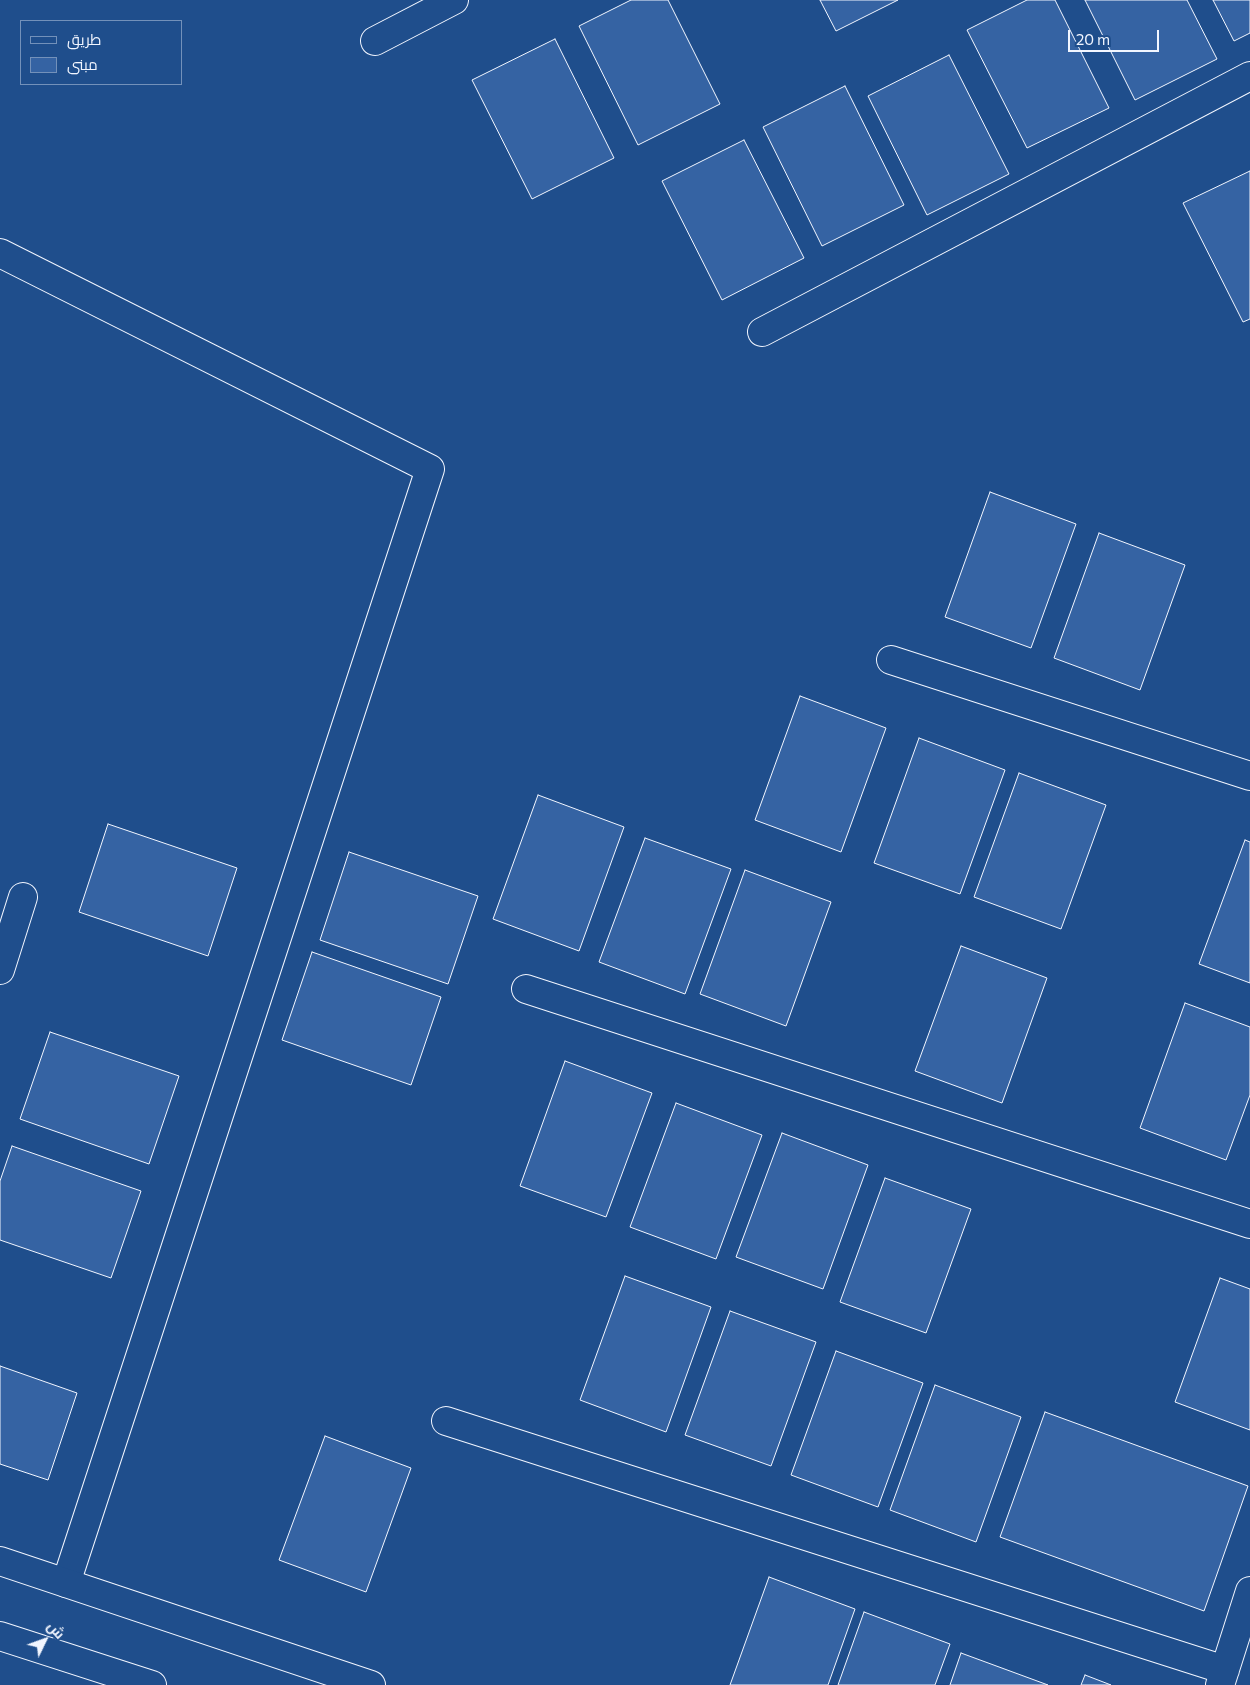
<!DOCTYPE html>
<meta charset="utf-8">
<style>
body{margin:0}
#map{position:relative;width:1250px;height:1685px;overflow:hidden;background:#1f4e8c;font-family:Commissioner,Cairo,sans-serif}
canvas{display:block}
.legend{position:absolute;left:20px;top:20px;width:162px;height:65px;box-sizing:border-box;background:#1f4e8c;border:1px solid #7391ba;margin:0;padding:6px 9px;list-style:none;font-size:15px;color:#f2f6ff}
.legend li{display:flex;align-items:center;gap:10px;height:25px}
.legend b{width:25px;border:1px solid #7391ba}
.north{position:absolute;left:20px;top:1615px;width:50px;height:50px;-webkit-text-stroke:4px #1f4e8c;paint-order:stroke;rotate:48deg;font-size:14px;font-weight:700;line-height:20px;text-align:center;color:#f2f6ff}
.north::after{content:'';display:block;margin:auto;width:18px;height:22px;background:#f2f6ff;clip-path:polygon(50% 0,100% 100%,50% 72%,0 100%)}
.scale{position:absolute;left:1068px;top:30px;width:91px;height:22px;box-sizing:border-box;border:2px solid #f2f6ff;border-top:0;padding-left:6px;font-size:15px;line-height:18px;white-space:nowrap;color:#f2f6ff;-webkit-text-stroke:4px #1f4e8c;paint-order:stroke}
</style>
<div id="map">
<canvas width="1250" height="1685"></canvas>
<ul class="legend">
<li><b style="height:6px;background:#1f4e8c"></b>طريق</li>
<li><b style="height:14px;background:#3563a3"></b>مبنى</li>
</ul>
<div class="north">ش</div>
<div class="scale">20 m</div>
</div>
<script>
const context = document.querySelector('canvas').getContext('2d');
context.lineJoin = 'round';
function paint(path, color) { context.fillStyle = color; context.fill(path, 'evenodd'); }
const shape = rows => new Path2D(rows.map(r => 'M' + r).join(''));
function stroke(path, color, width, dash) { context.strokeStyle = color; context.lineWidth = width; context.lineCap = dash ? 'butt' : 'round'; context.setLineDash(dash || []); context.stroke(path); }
const building = shape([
 [631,0,668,0,720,104,638,145,579,26,631,0],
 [820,0,898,0,836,31,820,0],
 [1027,0,1055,0,1109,108,1027,148,967,30,1027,0],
 [1085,0,1187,0,1217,59,1135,100,1085,0],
 [1213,0,1250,0,1250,33,1234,41,1213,0],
 [555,39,614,158,532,199,472,80,555,39],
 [949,55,1009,174,927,215,868,96,949,55],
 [845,86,904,205,822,246,763,127,845,86],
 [744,140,804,258,722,300,662,181,744,140],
 [1250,171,1250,319,1243,322,1183,203,1250,171],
 [990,492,1076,524,1031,648,945,617,990,492],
 [1099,533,1185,565,1140,690,1054,658,1099,533],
 [800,696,886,728,841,852,755,820,800,696],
 [919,738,1005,770,960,894,874,863,919,738],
 [1019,773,1106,805,1061,929,974,897,1019,773],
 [538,795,624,827,579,951,493,919,538,795],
 [108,824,237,868,208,956,79,912,108,824],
 [645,838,731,869,685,994,599,962,645,838],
 [1245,840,1250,842,1250,983,1199,964,1245,840],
 [349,852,478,896,448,984,320,940,349,852],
 [745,870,831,902,786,1026,700,994,745,870],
 [961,946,1047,978,1002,1103,915,1071,961,946],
 [312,952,441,997,411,1085,282,1040,312,952],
 [1185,1003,1250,1027,1250,1095,1226,1160,1140,1128,1185,1003],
 [50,1032,179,1076,149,1164,20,1119,50,1032],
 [565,1061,652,1093,606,1217,520,1186,565,1061],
 [676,1103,762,1135,716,1259,630,1227,676,1103],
 [782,1133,868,1165,823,1289,736,1257,782,1133],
 [12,1146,141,1191,111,1278,0,1240,0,1181,12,1146],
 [885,1178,971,1209,926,1333,840,1302,885,1178],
 [625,1276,711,1307,666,1432,580,1400,625,1276],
 [1220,1278,1250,1289,1250,1430,1175,1402,1220,1278],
 [730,1311,816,1342,771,1466,685,1435,730,1311],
 [836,1351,923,1383,878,1507,791,1475,836,1351],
 [0,1366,77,1393,48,1480,0,1464,0,1366],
 [935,1385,1021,1417,976,1542,890,1510,935,1385],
 [1045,1412,1248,1486,1204,1611,1000,1537,1045,1412],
 [325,1436,411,1468,366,1592,279,1560,325,1436],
 [769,1577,855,1609,828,1685,730,1685,769,1577],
 [864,1612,950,1644,935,1685,838,1685,864,1612],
 [961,1653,1048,1685,950,1685,961,1653],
 [1085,1675,1111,1685,1081,1685,1085,1675]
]);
paint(building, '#3563a3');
stroke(building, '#f2f6ff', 1);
const minor = shape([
 [375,41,454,0],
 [0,253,430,469,66,1583],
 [762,332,1250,76],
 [891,660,1250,776],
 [0,970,23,897],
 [526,989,1250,1224],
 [446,1421,1225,1670],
 [1220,1685,1250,1591]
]);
const major = shape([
 [0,1561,371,1685],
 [0,1636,152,1685]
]);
stroke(minor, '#f2f6ff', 30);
stroke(major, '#f2f6ff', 30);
stroke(minor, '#1f4e8c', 28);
stroke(major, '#1f4e8c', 28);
</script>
